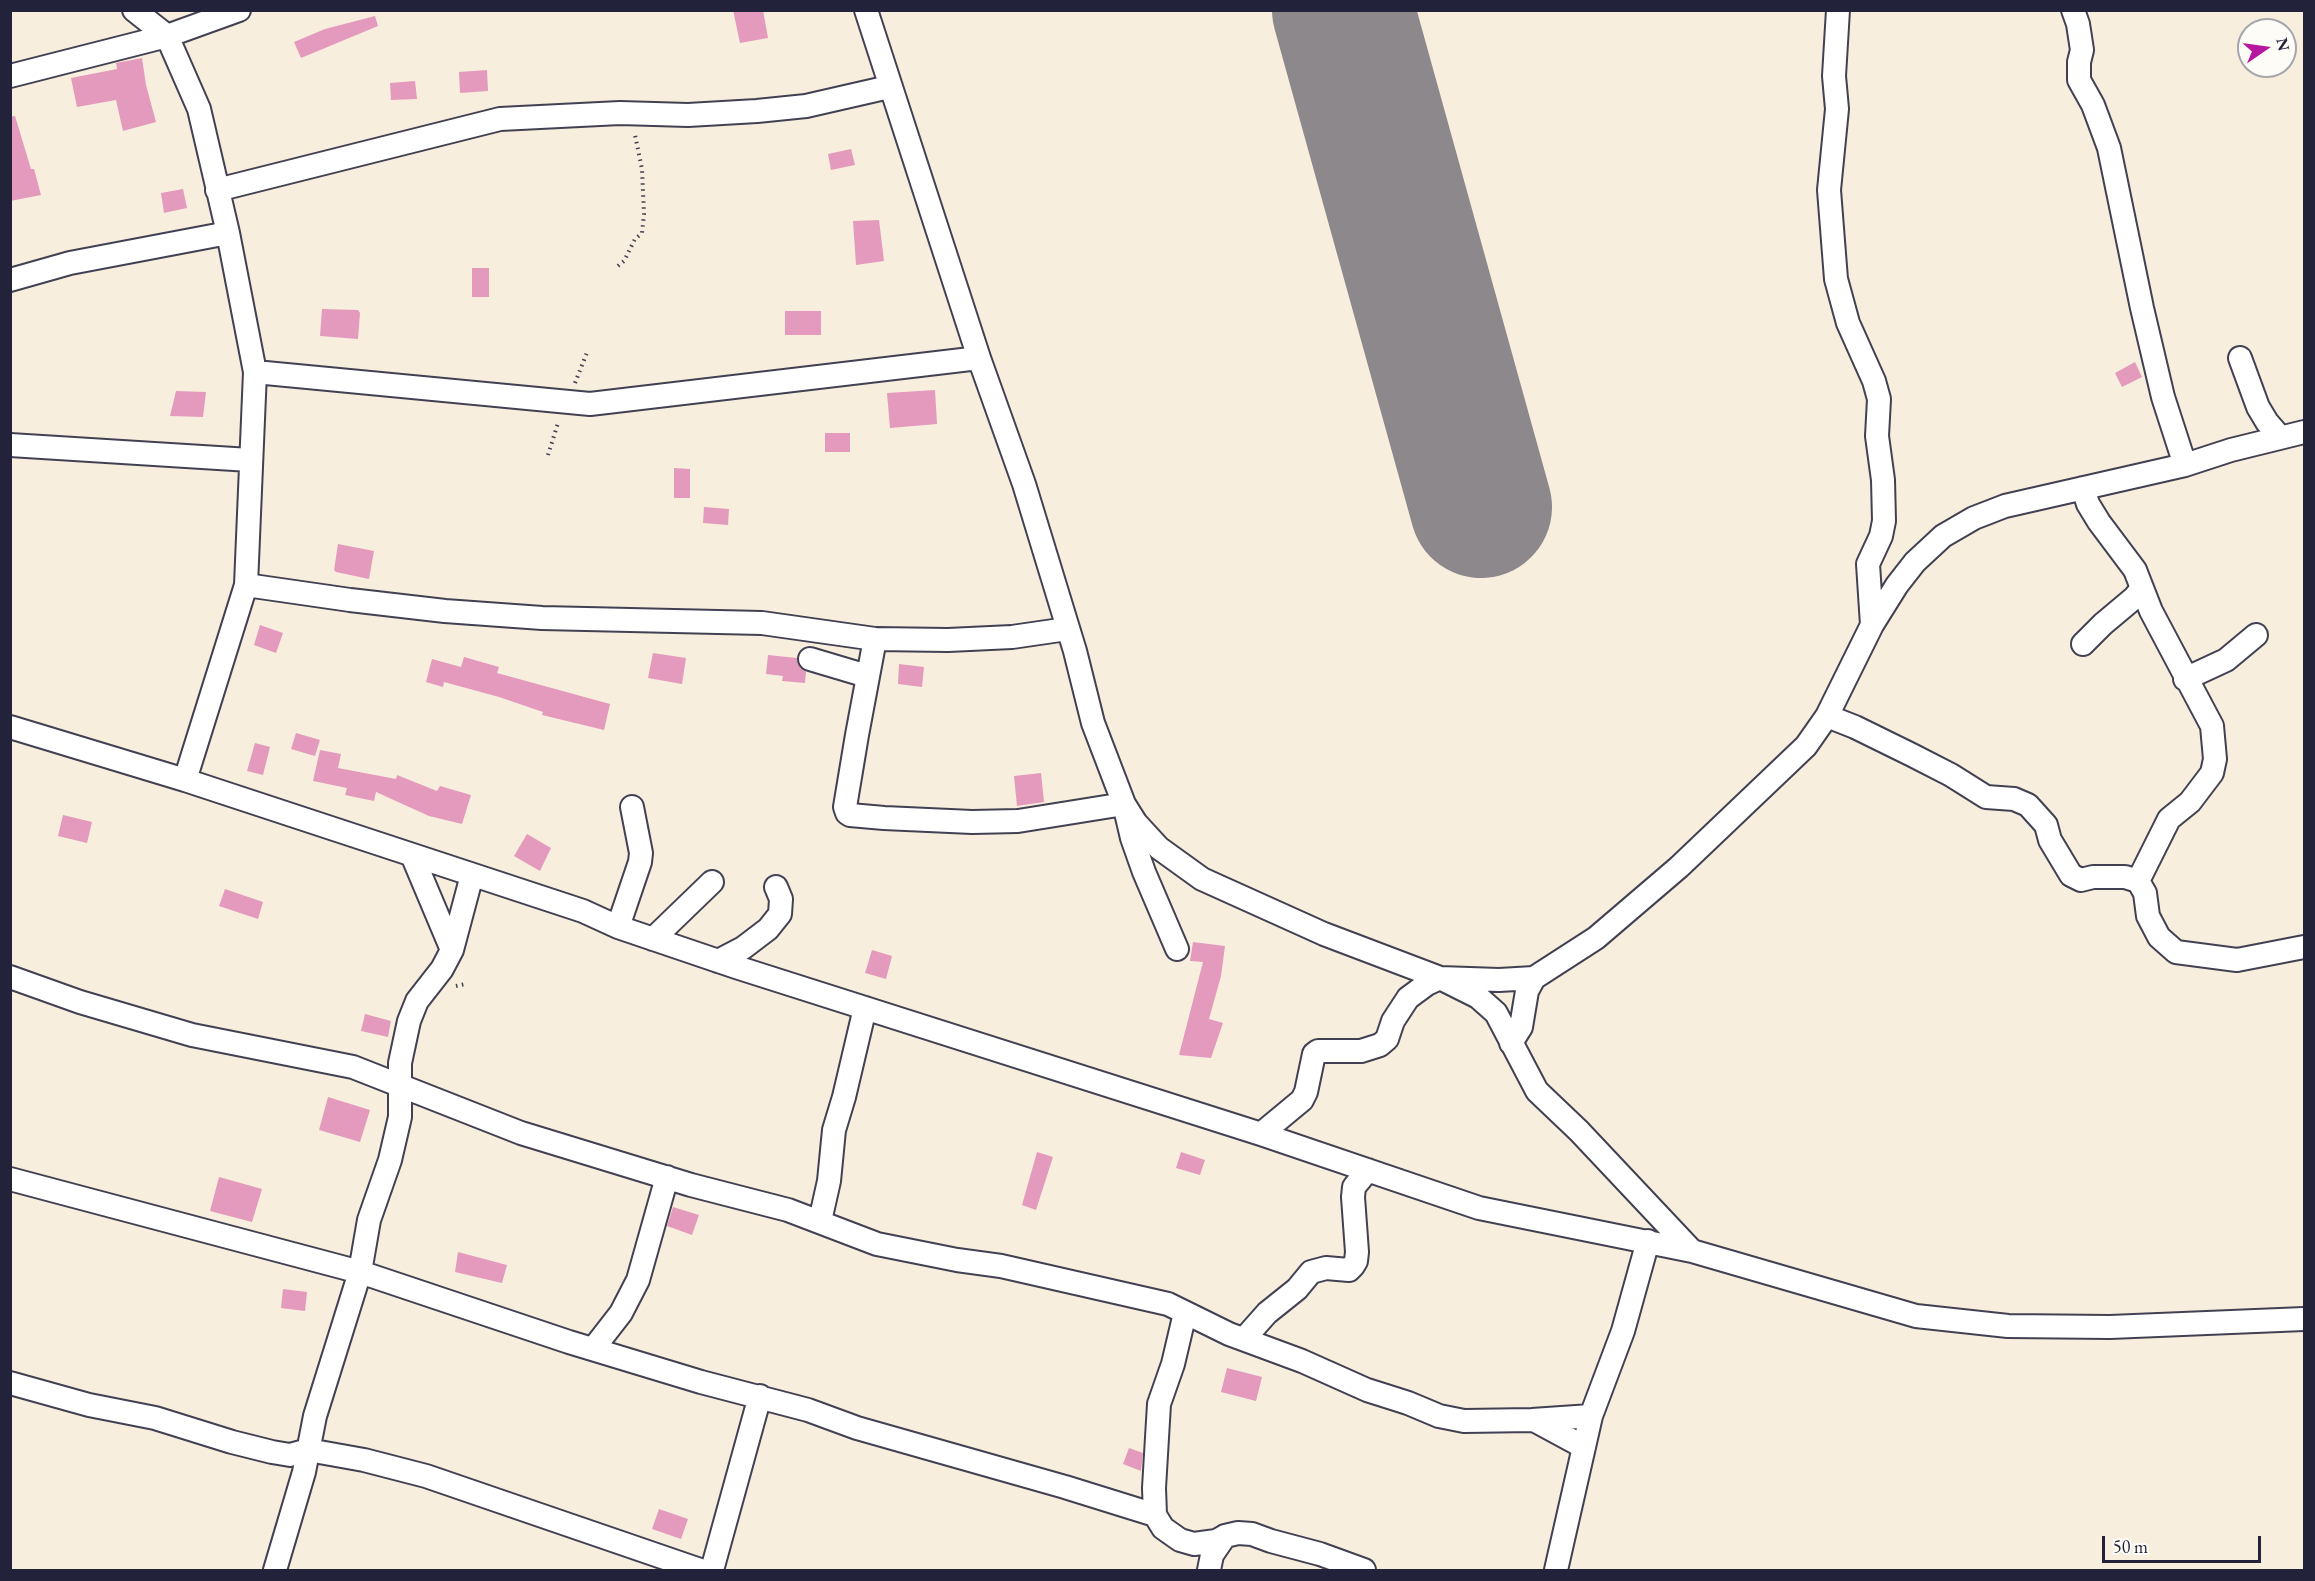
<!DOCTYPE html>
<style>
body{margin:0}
#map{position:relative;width:2315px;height:1581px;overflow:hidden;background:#f8eedd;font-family:"EB Garamond",serif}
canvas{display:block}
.frame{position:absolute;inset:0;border:12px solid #22223b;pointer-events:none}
.north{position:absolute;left:2237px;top:18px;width:60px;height:60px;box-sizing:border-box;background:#fdfcf7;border:2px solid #a5a5ac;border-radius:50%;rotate:77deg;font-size:16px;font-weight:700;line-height:24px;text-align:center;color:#22223b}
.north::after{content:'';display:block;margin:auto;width:21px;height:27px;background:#b5179e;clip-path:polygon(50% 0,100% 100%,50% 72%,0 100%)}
.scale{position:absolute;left:2102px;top:1536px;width:159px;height:27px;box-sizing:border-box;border:3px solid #22223b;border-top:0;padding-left:8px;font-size:18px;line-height:21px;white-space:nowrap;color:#22223b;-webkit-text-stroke:4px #fdfcf7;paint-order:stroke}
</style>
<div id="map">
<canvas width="2315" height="1581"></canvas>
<div class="frame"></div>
<div class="north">N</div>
<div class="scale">50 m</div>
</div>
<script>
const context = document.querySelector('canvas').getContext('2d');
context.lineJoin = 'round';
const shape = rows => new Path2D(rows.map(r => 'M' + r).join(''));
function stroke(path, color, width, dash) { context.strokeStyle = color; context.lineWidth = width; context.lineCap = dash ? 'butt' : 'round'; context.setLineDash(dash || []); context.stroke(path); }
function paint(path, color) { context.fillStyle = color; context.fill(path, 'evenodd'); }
stroke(shape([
 [1343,10,1481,507]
]), '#8d888c', 142);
paint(shape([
 [733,10,763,10,768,38,740,43],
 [375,16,378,26,301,58,294,42,325,29],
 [142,58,146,85,156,122,123,131,116,100,77,107,71,78,117,69,116,63],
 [487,70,488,91,460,93,459,72],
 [415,81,417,99,391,100,390,83],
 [15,116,31,169,34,169,41,195,10,201,10,117],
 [851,149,855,165,831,170,828,154],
 [183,189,187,208,164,213,161,193],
 [879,220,884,261,856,265,853,221],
 [472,268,489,268,489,297,472,297],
 [322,309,358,310,360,313,358,339,320,336],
 [785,311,821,311,821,335,785,335],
 [2135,362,2142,377,2122,387,2115,373],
 [935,390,937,424,890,428,887,393],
 [176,391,206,392,203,417,170,416],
 [825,433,850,433,850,452,825,452],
 [674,468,690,469,690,498,674,498],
 [704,507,729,509,728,525,703,523],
 [338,544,374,551,369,579,336,572,334,570],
 [260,625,283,633,276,653,254,645],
 [653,653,686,658,682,684,648,678],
 [768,655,797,658,800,668,806,672,805,683,782,681,783,676,766,674],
 [464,657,499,667,497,673,610,704,604,730,542,715,543,712,499,697,444,682,443,687,426,682,432,659,461,667],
 [899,664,924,667,922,687,898,684],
 [296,733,320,740,315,756,291,749],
 [255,743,270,747,263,775,247,771],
 [320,750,341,754,338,768,396,779,397,775,437,791,440,786,471,795,462,824,429,816,376,792,374,801,345,795,347,788,313,781],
 [1041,773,1044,802,1017,806,1014,776],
 [63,815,92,822,87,843,58,836],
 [527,834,551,848,540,871,514,856],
 [225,889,263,902,258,919,219,906],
 [1193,942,1225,946,1221,976,1209,1019,1223,1023,1211,1058,1179,1055,1203,962,1190,961],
 [872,950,892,956,886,979,865,973],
 [365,1014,391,1021,388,1037,361,1031],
 [328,1097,370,1110,360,1142,319,1130],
 [1037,1152,1053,1157,1036,1210,1022,1205],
 [1181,1152,1205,1160,1200,1175,1176,1168],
 [219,1177,262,1189,252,1222,210,1211],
 [673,1207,699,1215,692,1235,667,1226],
 [458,1252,507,1265,502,1283,455,1272],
 [283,1289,307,1292,305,1311,281,1308],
 [1227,1368,1262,1377,1256,1401,1221,1392],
 [1129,1448,1143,1453,1141,1471,1123,1464],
 [659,1509,688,1519,681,1539,652,1529]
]), '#e49abd');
const minor = shape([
 [134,10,167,36,199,109,228,233,255,372,246,585,185,780],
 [866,10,979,358,1024,484,1075,651,1093,723,1124,804,1136,823,1159,848,1202,879,1324,934,1440,978,1478,997,1496,1013,1537,1091,1579,1131,1692,1251],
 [1838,10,1834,76,1837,109,1829,190,1836,279,1848,323,1874,381,1879,399,1877,436,1883,480,1884,521,1881,536,1868,564,1872,625],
 [2073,10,2078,24,2082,50,2079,62,2079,80,2093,105,2109,148,2142,308,2163,397,2185,465],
 [10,76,167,36,239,10],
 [217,190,500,119,620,113,688,115,757,111,806,106,889,87],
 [10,280,70,263,228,233],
 [2240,358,2258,407,2267,422,2280,437],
 [255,372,590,404,979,358],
 [10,445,250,460],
 [2083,488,2088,504,2099,522,2135,570,2151,611,2212,726,2215,759,2212,773,2190,802,2169,819,2138,881],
 [246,585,350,600,445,611,542,618,762,623,875,639,948,640,1012,637,1067,629],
 [875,639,857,735,845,807,847,813,850,815,884,818,972,822,1018,821,1124,804,1132,838,1144,872,1177,949],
 [2083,644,2103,624,2134,598,2142,588],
 [810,659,867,676],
 [2185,679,2226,660,2256,635],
 [1827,716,1855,727,1912,755,1951,775,1986,797,2014,799,2028,805,2046,825,2050,840,2071,875,2081,880,2093,877,2125,877,2138,881,2145,893,2148,916,2159,937,2176,952,2237,960,2304,947],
 [10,727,185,780,583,911,618,927,736,967,1261,1134,1479,1208,1692,1251,1916,1316,2008,1326,2110,1327,2304,1319],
 [412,855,452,950],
 [618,927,640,862,641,853,632,807],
 [653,939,712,882],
 [718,961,743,948,768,929,780,914,781,899,776,887],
 [10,977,80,1002,192,1035,353,1067,521,1133,691,1185,788,1210,877,1244,957,1260,1001,1266,1168,1304,1229,1334,1302,1361,1367,1390,1408,1403,1439,1416,1464,1421,1532,1420,1591,1416],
 [1511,1043,1521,1027,1527,991,1534,978],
 [1261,1134,1302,1100,1306,1092,1314,1054,1318,1051,1361,1051,1380,1045,1387,1039,1393,1021,1408,998,1427,984,1440,978,1499,980,1534,978,1596,938,1679,867,1806,746,1827,716,1872,625,1897,585,1915,562,1943,536,1974,518,2005,506,2185,465,2231,450,2304,432],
 [10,1179,360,1272,569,1342,701,1382,808,1410,857,1428,1065,1487,1155,1515],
 [820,1221,829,1181,834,1130,844,1097,865,1008],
 [1185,1313,1173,1364,1159,1404,1154,1488,1155,1515,1163,1528,1180,1540,1194,1544,1216,1541,1225,1536,1212,1555,1209,1570],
 [1244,1339,1267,1313,1297,1289,1311,1272,1326,1268,1349,1270,1353,1266,1356,1261,1357,1252,1353,1197,1354,1187,1368,1170],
 [593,1349,621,1313,638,1280,667,1177],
 [10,1383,89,1405,155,1418,232,1442,272,1452,290,1455,308,1450,364,1460,426,1476,700,1570],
 [1534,1420,1584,1447],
 [1225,1536,1238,1533,1252,1534,1271,1541,1320,1554,1364,1570],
 [275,1570,304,1472,315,1416,360,1272,369,1220,390,1160,400,1117,400,1063,409,1021,417,1001,442,969,452,950,472,875],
 [712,1570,760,1396],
 [1556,1570,1591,1416,1623,1331,1648,1241]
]);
stroke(minor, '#424153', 26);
stroke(shape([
 [618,266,624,261,635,239,642,233,644,214,642,169,635,135],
 [575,383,588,350],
 [548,455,558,423],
 [456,986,465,984]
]), '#424153', 4, [1.5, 4.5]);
stroke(minor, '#fff', 22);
</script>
